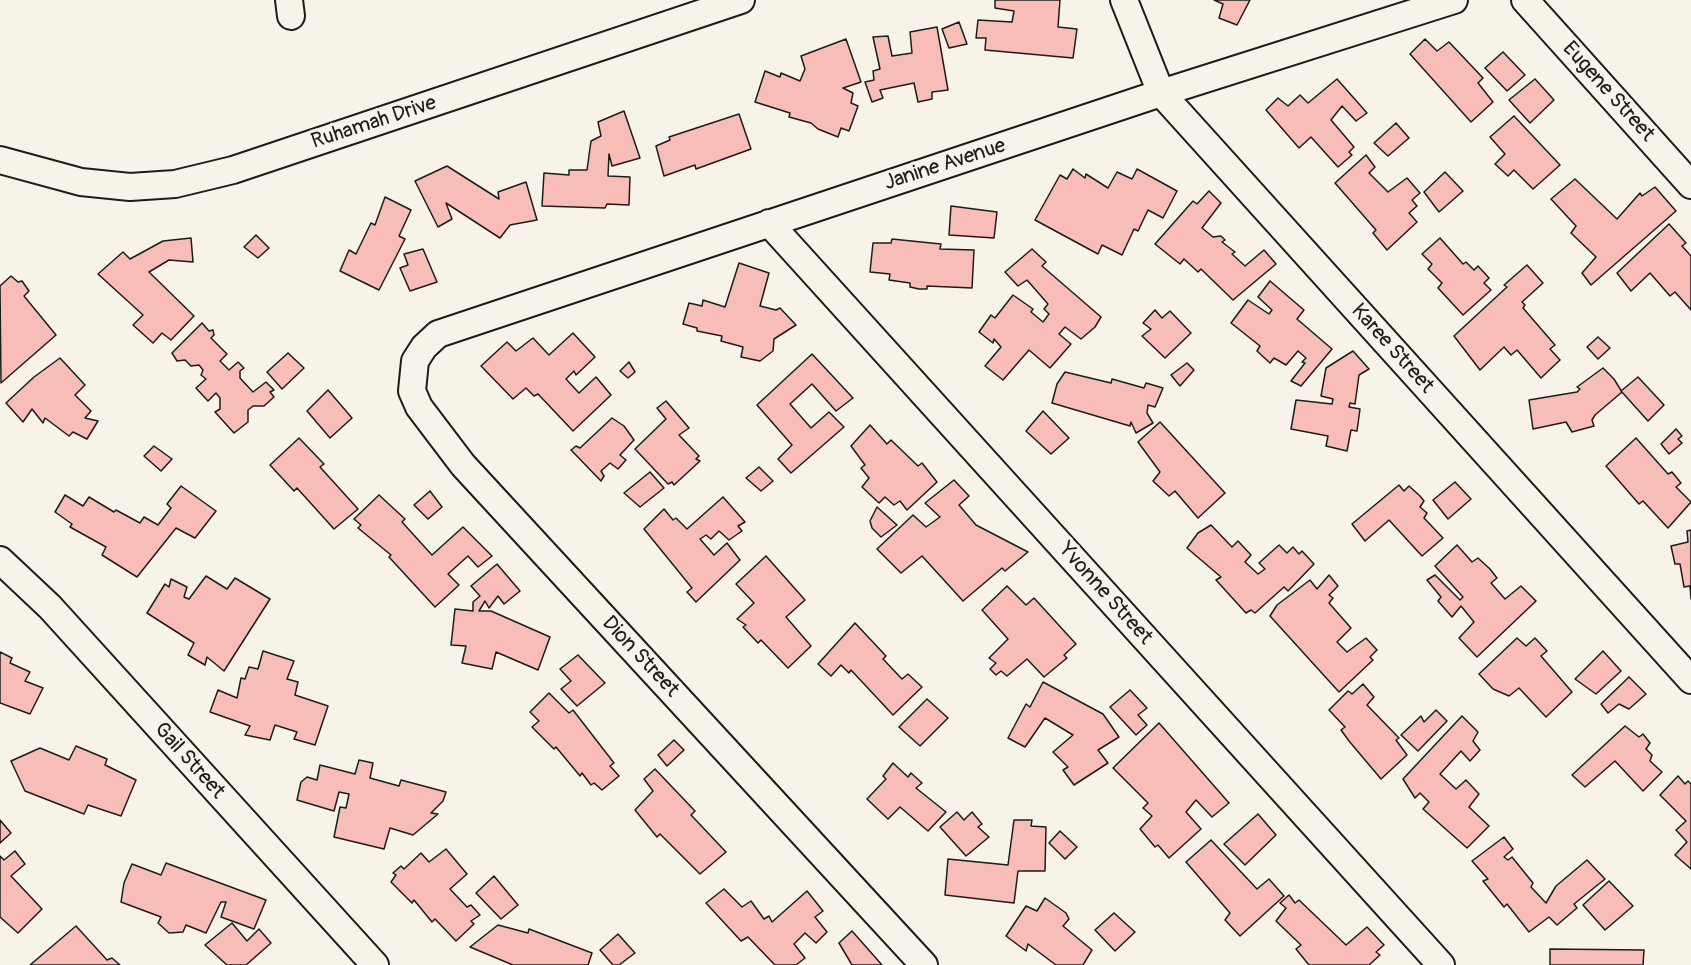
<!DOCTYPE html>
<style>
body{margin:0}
canvas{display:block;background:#f7f3e8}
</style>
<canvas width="1691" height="965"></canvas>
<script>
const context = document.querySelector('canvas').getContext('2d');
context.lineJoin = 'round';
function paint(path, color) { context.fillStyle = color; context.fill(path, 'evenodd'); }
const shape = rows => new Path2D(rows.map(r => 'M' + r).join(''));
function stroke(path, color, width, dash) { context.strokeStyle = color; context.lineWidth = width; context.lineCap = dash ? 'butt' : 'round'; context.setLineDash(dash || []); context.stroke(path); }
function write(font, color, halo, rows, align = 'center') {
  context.font = font + ' Pangolin,sans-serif'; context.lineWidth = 6; context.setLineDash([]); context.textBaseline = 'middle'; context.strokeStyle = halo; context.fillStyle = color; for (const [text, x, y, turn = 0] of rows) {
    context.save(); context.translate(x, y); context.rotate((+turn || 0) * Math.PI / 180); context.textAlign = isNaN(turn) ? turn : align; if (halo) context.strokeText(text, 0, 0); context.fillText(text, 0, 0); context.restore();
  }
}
const building = shape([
 [995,0,1060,0,1058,27,1077,29,1073,58,985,50,986,38,976,38,978,20,1012,22,1014,11,995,8,995,0],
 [1214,0,1250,0,1237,25,1219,18,1223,4,1214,0],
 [959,22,967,44,949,48,942,29,959,22],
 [937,27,948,90,932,92,932,99,918,102,914,83,880,90,883,98,872,102,865,82,874,80,873,71,880,69,873,37,888,36,892,56,912,53,910,32,937,27],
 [846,39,861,82,843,88,853,93,851,103,858,106,849,131,841,128,838,137,818,129,811,123,789,117,790,113,755,102,765,71,780,77,781,73,800,81,805,69,801,56,846,39],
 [1425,39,1437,51,1449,42,1483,78,1478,83,1493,102,1471,122,1410,54,1425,39],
 [1503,52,1525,75,1507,91,1485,68,1503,52],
 [1337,79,1367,113,1356,121,1342,106,1331,120,1354,147,1349,152,1352,155,1338,167,1311,137,1299,148,1266,110,1278,98,1288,106,1300,95,1308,103,1337,79],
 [1535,79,1554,100,1530,123,1509,100,1535,79],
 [624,111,640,158,612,166,609,154,608,176,630,177,629,205,607,204,605,208,542,206,544,173,569,175,569,170,587,170,591,141,601,136,598,122,624,111],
 [739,114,751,149,696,169,695,165,664,176,656,146,670,140,669,137,739,114],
 [1514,116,1560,165,1533,189,1514,170,1508,176,1495,164,1505,154,1490,137,1514,116],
 [1396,123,1409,138,1388,156,1374,143,1396,123],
 [1366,155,1375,167,1369,173,1388,192,1407,178,1420,193,1412,200,1417,206,1409,213,1417,222,1387,250,1373,233,1376,230,1335,183,1366,155],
 [447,166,499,199,498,192,526,182,537,220,510,225,500,238,446,203,452,219,438,227,415,181,447,166],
 [1073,169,1085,178,1086,174,1108,188,1117,172,1132,179,1137,169,1177,191,1163,218,1148,210,1138,231,1134,229,1122,255,1102,245,1098,254,1035,220,1060,175,1067,179,1073,169],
 [1445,172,1463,191,1439,212,1424,192,1445,172],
 [1575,179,1617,219,1640,193,1642,196,1655,187,1676,211,1591,285,1582,273,1596,257,1571,233,1576,226,1551,199,1575,179],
 [1209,191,1221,203,1202,228,1213,237,1221,236,1225,240,1222,242,1235,252,1232,254,1245,266,1264,250,1276,264,1233,300,1201,269,1198,272,1184,259,1180,264,1155,244,1193,201,1197,204,1209,191],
 [385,197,411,210,399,236,405,239,379,290,340,271,349,250,356,254,371,223,375,225,385,197],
 [951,206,997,212,994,238,949,235,951,206],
 [1669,224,1686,243,1682,246,1691,256,1691,310,1675,292,1670,296,1650,273,1631,291,1617,273,1669,224],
 [256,235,269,248,258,258,244,247,256,235],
 [191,238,193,262,169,260,149,272,194,316,171,340,162,333,153,343,133,325,143,315,98,274,123,252,130,259,163,241,191,238],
 [1440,238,1463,264,1466,262,1474,270,1478,266,1489,278,1484,283,1491,290,1463,315,1438,288,1442,283,1428,269,1432,264,1422,254,1440,238],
 [892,239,941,244,940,249,974,250,972,288,927,286,927,289,919,289,910,287,910,283,889,280,890,274,870,272,873,243,891,243,892,239],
 [423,249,437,282,410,291,400,268,408,265,404,254,423,249],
 [1032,249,1046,262,1042,266,1101,317,1095,327,1081,339,1065,327,1059,334,1071,344,1050,368,1029,350,1003,380,985,366,1001,347,994,339,993,343,979,332,991,315,995,318,1013,295,1033,309,1031,312,1043,322,1049,314,1044,309,1048,304,1027,280,1018,286,1005,272,1032,249],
 [739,263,769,273,760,306,776,310,780,308,796,325,774,339,773,351,760,361,741,357,743,347,721,341,722,336,697,331,697,328,683,324,689,303,702,306,703,300,725,307,739,263],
 [1527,265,1543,283,1522,302,1525,305,1523,308,1555,345,1550,349,1560,360,1541,378,1517,350,1511,355,1504,347,1480,370,1454,336,1507,287,1504,285,1527,265],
 [11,276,18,282,22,281,29,291,24,296,56,335,1,383,0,286,11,276],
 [1270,281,1304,310,1297,319,1332,349,1301,386,1291,381,1305,363,1302,362,1306,358,1298,351,1286,365,1274,358,1270,363,1257,351,1260,346,1231,323,1248,300,1269,314,1272,310,1258,297,1270,281],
 [1155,310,1162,318,1170,311,1191,333,1165,358,1142,336,1151,329,1143,323,1155,310],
 [202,323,209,331,213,330,214,335,211,338,227,354,220,361,229,370,238,362,244,368,240,371,240,378,253,392,266,382,274,390,270,392,274,397,264,406,253,406,248,410,248,422,234,433,215,412,220,409,220,398,216,393,208,401,196,388,206,379,201,375,203,370,199,365,191,366,185,360,177,361,172,353,202,323],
 [573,333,595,357,576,375,574,371,566,379,579,393,596,377,611,395,573,431,538,394,534,396,526,388,513,399,481,366,507,342,516,351,533,338,549,355,573,333],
 [1598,337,1610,348,1598,359,1587,347,1598,337],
 [1353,351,1369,369,1359,375,1355,404,1350,403,1349,407,1360,409,1357,431,1351,430,1347,451,1326,446,1328,436,1291,429,1296,400,1332,404,1333,399,1321,396,1326,368,1353,351],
 [288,353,304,368,282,389,267,372,288,353],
 [812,354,853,398,836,411,812,384,790,404,811,428,829,412,844,427,791,473,778,459,792,445,757,405,812,354],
 [60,358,85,385,75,395,91,411,85,418,98,421,87,439,73,432,69,436,45,418,43,423,32,409,23,422,6,403,34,377,60,358],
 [629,362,635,372,628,378,620,371,629,362],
 [1187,363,1194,370,1180,386,1171,375,1187,363],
 [1603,368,1614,379,1622,392,1595,415,1592,420,1594,426,1572,432,1566,422,1533,429,1529,400,1577,392,1580,389,1577,387,1603,368],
 [1065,372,1111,383,1112,379,1144,388,1146,383,1163,388,1155,407,1148,405,1147,413,1153,423,1136,433,1131,422,1130,426,1052,403,1057,384,1065,372],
 [1638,377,1664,405,1648,421,1621,391,1638,377],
 [328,390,352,418,330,438,307,411,328,390],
 [666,401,689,428,679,435,699,456,696,459,700,461,674,485,672,482,668,484,635,449,666,419,657,408,666,401],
 [1043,411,1069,438,1051,454,1026,431,1043,411],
 [612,418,624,426,634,440,620,455,626,460,618,469,610,463,601,471,604,476,601,481,571,450,576,446,580,448,612,418],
 [1160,422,1225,493,1198,518,1175,491,1169,496,1153,481,1160,472,1138,442,1160,422],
 [870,425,887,444,891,440,918,466,922,463,937,482,907,510,900,501,894,505,885,497,879,503,862,487,869,478,861,468,865,465,851,446,870,425],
 [1676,429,1682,436,1678,439,1682,443,1669,454,1661,444,1676,429],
 [299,438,324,464,320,467,358,509,334,529,297,488,294,491,270,465,299,438],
 [1636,438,1668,474,1672,472,1681,483,1676,487,1691,502,1668,528,1643,501,1639,504,1606,466,1636,438],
 [154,446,172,459,161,471,144,456,154,446],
 [759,467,773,481,761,491,746,478,759,467],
 [650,472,664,488,640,507,624,493,650,472],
 [954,480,969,496,959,505,976,525,1028,552,1005,571,1002,568,963,601,922,556,901,573,877,549,913,515,926,527,940,517,925,503,954,480],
 [1455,482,1471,499,1448,519,1433,500,1455,482],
 [1399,485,1404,491,1409,486,1420,496,1424,501,1420,507,1427,513,1424,518,1443,538,1422,556,1389,520,1365,541,1352,524,1399,485],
 [181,486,216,511,195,538,176,528,137,577,102,555,106,547,70,527,72,524,55,512,65,495,83,506,89,497,114,512,116,510,140,523,144,517,158,525,171,508,167,504,181,486],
 [430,491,442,507,428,519,414,505,430,491],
 [379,495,405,519,402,522,432,555,463,527,492,556,478,567,468,556,448,574,459,585,435,607,389,557,391,555,358,528,361,525,354,519,379,495],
 [723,497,745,522,738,526,742,531,729,540,719,531,711,539,706,535,700,539,714,555,727,543,740,560,696,602,687,592,692,588,644,529,664,509,673,520,676,518,687,529,723,497],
 [877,507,897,525,881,537,872,528,870,521,877,507],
 [1211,525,1232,547,1238,541,1251,555,1245,562,1258,574,1265,569,1259,563,1279,545,1287,553,1293,547,1299,554,1302,551,1314,564,1288,591,1284,587,1255,613,1251,610,1246,613,1216,580,1221,577,1187,548,1198,533,1211,525],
 [1691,530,1691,599,1690,586,1684,587,1680,564,1675,564,1671,546,1688,542,1687,531,1691,530],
 [1457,545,1472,562,1478,558,1490,569,1497,578,1491,583,1505,599,1521,586,1536,601,1477,657,1459,638,1474,622,1461,606,1452,617,1438,601,1441,597,1427,580,1435,575,1460,600,1463,597,1435,566,1457,545],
 [766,556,805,600,786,617,811,646,788,668,761,640,758,643,743,627,746,625,737,619,754,603,736,584,766,556],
 [497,564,520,591,504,604,498,596,489,608,485,601,479,611,491,611,550,637,538,670,496,652,492,669,462,663,466,646,451,645,455,609,473,611,473,602,480,596,471,586,497,564],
 [1329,575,1338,586,1329,595,1333,598,1329,603,1351,628,1337,642,1347,652,1366,638,1377,650,1370,657,1373,660,1339,692,1270,616,1277,605,1310,580,1317,589,1329,575],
 [206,576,227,589,235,578,270,599,224,671,207,657,205,665,188,655,194,643,147,613,165,584,169,587,171,579,187,587,184,597,189,599,206,576],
 [1007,586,1026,605,1034,598,1076,644,1064,655,1067,658,1044,677,1027,659,1007,676,1001,671,996,675,990,669,996,663,989,658,1008,639,982,610,1007,586],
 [855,623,886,656,883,659,902,679,908,674,922,687,893,715,851,670,849,673,841,665,831,676,818,664,855,623],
 [1517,638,1526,646,1535,638,1547,651,1541,656,1572,692,1546,717,1519,688,1509,696,1493,689,1479,674,1517,638],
 [263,651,294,661,287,679,298,682,295,695,328,706,315,745,294,739,297,732,275,725,270,740,245,735,250,726,210,712,218,690,237,698,241,678,245,679,249,667,258,669,263,651],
 [1603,651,1621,671,1596,694,1575,679,1603,651],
 [0,652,12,658,10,663,30,672,25,681,43,688,30,714,0,703,0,652],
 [578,655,605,683,577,706,561,689,571,681,560,669,578,655],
 [1629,677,1646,694,1629,709,1619,704,1608,713,1601,704,1629,677],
 [1043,682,1103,714,1119,737,1098,750,1108,763,1074,785,1063,770,1068,767,1053,752,1073,735,1045,718,1025,747,1008,738,1026,704,1030,707,1043,682],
 [1363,684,1374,697,1367,705,1399,738,1396,740,1407,755,1381,779,1349,741,1341,730,1345,727,1329,710,1348,691,1352,694,1363,684],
 [1130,690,1147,708,1138,715,1147,725,1136,735,1110,707,1130,690],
 [549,693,569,713,573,710,614,763,610,766,619,776,602,790,594,783,591,785,582,773,580,776,556,747,554,749,532,727,539,721,530,712,549,693],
 [927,699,948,718,920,746,899,727,927,699],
 [1436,710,1447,721,1418,751,1401,735,1421,716,1424,722,1436,710],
 [1462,716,1478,732,1473,741,1480,750,1470,761,1461,751,1440,774,1456,789,1466,780,1479,794,1469,807,1489,826,1467,848,1423,809,1429,802,1420,793,1415,798,1403,779,1462,716],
 [1159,723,1229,803,1212,817,1196,800,1186,812,1201,829,1169,858,1158,845,1155,847,1140,829,1152,816,1143,808,1148,803,1113,768,1159,723],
 [1625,726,1639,737,1643,734,1650,743,1646,749,1652,755,1650,761,1662,772,1643,791,1615,761,1585,787,1572,775,1625,726],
 [674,740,684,750,667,766,658,755,674,740],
 [76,746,107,759,105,765,136,780,121,816,88,805,84,814,25,791,11,761,40,748,69,760,76,746],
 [359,760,373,763,370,778,399,786,401,780,446,792,443,801,431,813,438,814,413,835,390,828,384,849,334,837,340,807,346,808,349,794,339,792,334,811,297,800,301,782,307,777,317,780,320,765,355,774,359,760],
 [893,763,908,777,911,773,922,783,916,788,946,812,928,831,900,807,888,819,867,799,886,779,883,776,893,763],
 [655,769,695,811,691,815,726,852,700,874,660,834,657,837,635,810,653,791,644,779,655,769],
 [1678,776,1685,784,1688,781,1691,784,1691,869,1675,855,1687,842,1676,830,1686,821,1660,795,1678,776],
 [957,812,964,820,972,812,982,824,978,827,989,837,966,856,940,827,957,812],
 [1258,814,1276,835,1245,865,1224,844,1258,814],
 [0,820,11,833,0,843,0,820],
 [1014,820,1032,820,1031,826,1046,827,1045,871,1018,871,1014,903,945,895,948,859,1008,865,1014,820],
 [1060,831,1077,847,1065,859,1049,843,1060,831],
 [1504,837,1513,849,1504,857,1508,860,1512,857,1533,883,1531,887,1546,903,1556,886,1587,860,1605,879,1574,904,1577,908,1557,925,1549,917,1529,932,1507,904,1504,907,1483,881,1488,879,1472,861,1504,837],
 [1211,840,1257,889,1269,879,1284,896,1240,936,1225,920,1230,913,1186,862,1211,840],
 [446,849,467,874,450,889,467,907,471,905,480,915,471,921,474,924,456,941,435,919,432,922,414,900,412,903,391,882,396,875,393,873,401,866,404,869,421,853,429,862,446,849],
 [15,851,25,864,11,876,42,909,18,933,0,917,0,856,4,860,15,851],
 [166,863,266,900,254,929,221,917,226,902,221,902,206,933,186,925,183,932,169,933,158,923,161,917,121,902,124,883,132,864,161,875,166,863],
 [494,876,518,905,501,919,476,893,494,876],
 [1609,881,1633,906,1605,930,1583,905,1609,881],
 [724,889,742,907,751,901,764,919,769,916,772,922,807,891,823,911,815,917,827,932,816,943,805,933,794,944,805,958,796,965,775,965,748,937,741,941,706,903,724,889],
 [1289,895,1295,903,1299,900,1346,945,1367,927,1384,945,1376,952,1380,955,1369,965,1309,965,1296,949,1301,945,1276,921,1286,908,1280,903,1289,895],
 [1045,898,1066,913,1069,919,1063,926,1092,950,1083,965,1056,965,1028,944,1026,951,1006,936,1026,906,1037,911,1045,898],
 [1114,913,1135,932,1115,951,1095,930,1114,913],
 [232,923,247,941,259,929,271,943,246,965,227,965,205,945,232,923],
 [498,925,528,933,529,929,592,953,588,965,513,965,470,947,498,925],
 [76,926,107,960,112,958,120,965,30,965,76,926],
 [852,931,882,965,852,965,839,943,852,931],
 [618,934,635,953,619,965,613,965,600,950,618,934],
 [1550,949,1644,950,1643,965,1550,965,1550,949]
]);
paint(building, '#f9bdb7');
stroke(building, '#1c1c1c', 1.5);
const minor = shape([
 [289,0,291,16],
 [1124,0,1161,93,1691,680],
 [1525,0,1691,185],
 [0,160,81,182,130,187,175,184,233,170,741,0],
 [769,223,1441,965],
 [0,560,50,607,375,965],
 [924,965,463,465,419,407,412,391,415,361,424,347,438,334,1161,93,1454,0]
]);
stroke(minor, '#1c1c1c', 30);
stroke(minor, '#f7f3e8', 26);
write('21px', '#1c1c1c', '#f7f3e8', [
 ["Eugene Street",1608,92,48],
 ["Ruhamah Drive",374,123,-18],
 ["Janine Avenue",945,165,-18],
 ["Karee Street",1392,349,48],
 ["Yvonne Street",1105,594,48],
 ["Dion Street",640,657,47],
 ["Gail Street",189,761,48]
]);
</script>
